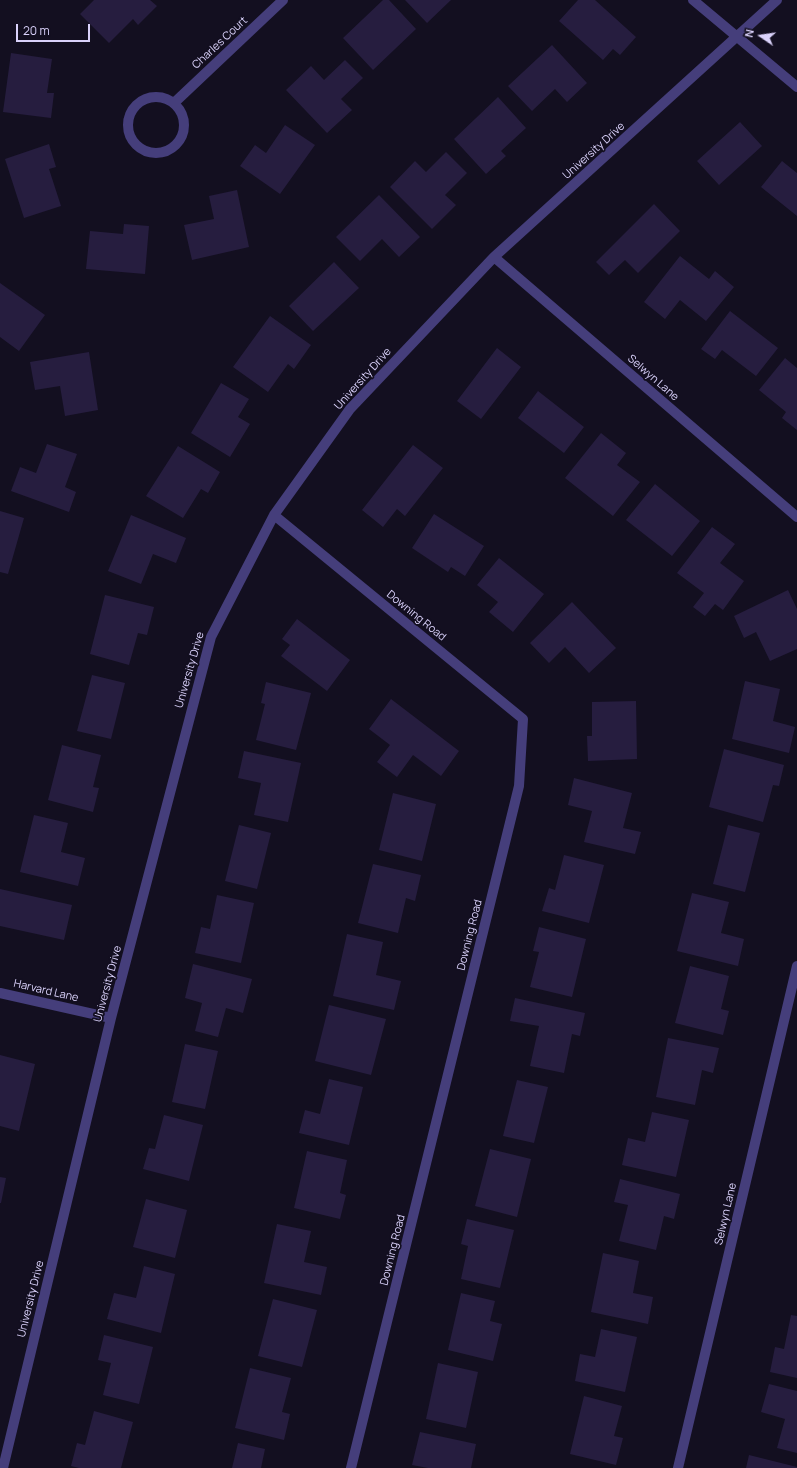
<!DOCTYPE html>
<style>
body{margin:0}
#map{position:relative;width:797px;height:1468px;overflow:hidden;background:#130f20;font-family:Manrope,sans-serif}
canvas{display:block}
.north{position:absolute;left:741px;top:16px;width:40px;height:40px;-webkit-text-stroke:3px #130f20;paint-order:stroke;rotate:283deg;font-size:11px;font-weight:700;line-height:16px;text-align:center;color:#dad2fb}
.north::after{content:'';display:block;margin:auto;width:14px;height:18px;background:#dad2fb;clip-path:polygon(50% 0,100% 100%,50% 72%,0 100%)}
.scale{position:absolute;left:16px;top:24px;width:74px;height:18px;box-sizing:border-box;border:2px solid #dad2fb;border-top:0;padding-left:5px;font-size:12px;line-height:14px;white-space:nowrap;color:#dad2fb;-webkit-text-stroke:3px #130f20;paint-order:stroke}
</style>
<div id="map">
<canvas width="797" height="1468"></canvas>
<div class="north">N</div>
<div class="scale">20 m</div>
</div>
<script>
const context = document.querySelector('canvas').getContext('2d');
context.lineJoin = 'round';
function paint(path, color) { context.fillStyle = color; context.fill(path, 'evenodd'); }
const shape = rows => new Path2D(rows.map(r => 'M' + r).join(''));
function stroke(path, color, width, dash) { context.strokeStyle = color; context.lineWidth = width; context.lineCap = dash ? 'butt' : 'round'; context.setLineDash(dash || []); context.stroke(path); }
function write(font, color, halo, rows, align = 'center') {
  context.font = font + ' Manrope,sans-serif'; context.lineWidth = 3.5; context.setLineDash([]); context.textBaseline = 'middle'; context.strokeStyle = halo; context.fillStyle = color; for (const [text, x, y, turn = 0] of rows) {
    context.save(); context.translate(x, y); context.rotate((+turn || 0) * Math.PI / 180); context.textAlign = isNaN(turn) ? turn : align; if (halo) context.strokeText(text, 0, 0); context.fillText(text, 0, 0); context.restore();
  }
}
paint(shape([
 [94,0,150,0,157,6,138,25,133,19,109,43,80,14],
 [383,0,389,0,416,29,373,70,343,38],
 [405,0,451,0,427,23],
 [578,0,595,0,636,37,620,55,613,49,603,60,559,21],
 [552,45,587,83,567,102,555,89,532,111,508,86],
 [11,53,52,59,47,93,54,93,51,118,3,112],
 [345,60,363,78,341,99,352,110,327,133,286,90,311,66,324,80],
 [498,97,526,128,501,151,506,156,486,174,454,139],
 [740,122,762,146,719,185,697,161],
 [285,125,315,145,280,194,240,166,255,145,266,153],
 [49,144,56,167,49,169,61,206,24,218,5,159],
 [446,152,467,173,445,195,456,205,432,229,390,187,415,161,426,172],
 [782,161,797,173,797,216,761,187],
 [237,190,249,247,192,260,184,225,214,219,209,196],
 [379,195,420,237,399,257,382,239,360,261,336,237],
 [654,204,680,231,638,273,625,260,609,275,596,262],
 [124,224,149,226,145,274,86,269,90,231,123,234],
 [680,256,709,279,715,271,734,287,706,321,680,300,665,319,644,302],
 [334,262,359,288,313,331,289,306],
 [0,283,45,315,19,351,0,337],
 [730,311,778,348,756,376,722,350,715,359,701,349],
 [270,316,311,345,294,369,288,364,268,392,233,367],
 [497,348,521,367,481,419,457,401],
 [89,352,98,410,65,416,60,386,35,390,30,362],
 [785,358,797,368,797,430,782,418,786,412,759,390],
 [221,383,249,399,238,417,250,424,230,457,191,433],
 [538,391,584,427,564,453,518,418],
 [601,433,626,453,617,465,640,482,613,516,565,478],
 [47,444,77,454,65,487,76,492,69,512,11,491,20,467,36,473],
 [413,445,443,468,405,516,397,509,383,527,362,510],
 [178,446,220,472,208,493,201,489,183,518,146,496],
 [655,484,700,521,672,556,626,520],
 [0,511,24,518,8,574,0,572],
 [434,514,484,546,465,576,451,567,448,572,412,548],
 [131,515,186,538,176,563,153,554,141,584,108,571],
 [712,527,735,544,720,563,744,581,723,610,715,604,705,616,693,607,704,593,677,573],
 [499,558,544,594,513,632,489,612,498,602,477,585],
 [788,590,797,609,797,649,770,661,756,632,744,638,734,616],
 [105,595,154,607,147,635,138,633,129,665,90,654],
 [572,602,616,648,589,673,565,647,549,663,530,643],
 [297,619,350,660,327,691,281,656,290,645,282,639],
 [92,675,125,683,111,739,77,731],
 [745,681,780,689,773,721,795,727,789,753,732,739],
 [266,682,311,693,296,750,256,740,265,704,261,703],
 [391,699,459,751,441,776,413,755,397,777,377,762,390,745,369,729],
 [636,701,637,759,588,761,587,736,592,736,592,702],
 [62,745,101,755,93,787,99,788,93,812,48,800],
 [724,749,784,765,779,786,773,785,763,822,709,807],
 [244,751,301,763,288,822,254,815,261,783,238,778],
 [574,778,632,793,623,828,641,832,635,854,584,842,592,811,568,805],
 [393,793,436,804,422,861,379,850],
 [34,815,68,823,61,852,85,858,78,886,20,872],
 [239,825,271,833,257,889,225,881],
 [728,825,760,833,745,892,713,884],
 [564,855,604,865,589,923,542,911,549,888,555,890],
 [373,864,421,875,415,901,406,898,398,933,358,923],
 [0,889,72,905,64,940,0,926],
 [692,893,729,902,721,933,744,939,738,966,677,951],
 [217,895,254,903,241,963,195,953,201,927,210,929],
 [539,927,586,939,572,997,530,987,539,952,533,951],
 [347,934,383,942,376,975,401,981,394,1010,333,996],
 [193,964,252,979,243,1013,226,1008,218,1037,195,1031,202,1003,185,998],
 [690,966,729,976,721,1009,729,1011,723,1035,675,1023],
 [515,998,585,1013,580,1036,572,1034,564,1073,530,1066,539,1026,510,1021],
 [329,1005,386,1019,371,1075,315,1061],
 [668,1038,719,1048,713,1073,702,1070,695,1105,656,1097],
 [185,1044,218,1051,205,1109,172,1102],
 [0,1055,35,1064,19,1131,0,1126],
 [329,1079,363,1087,349,1145,299,1133,305,1110,320,1114],
 [517,1080,548,1087,534,1143,503,1136],
 [652,1112,689,1120,676,1177,622,1165,628,1138,645,1142],
 [164,1115,203,1125,189,1181,143,1169,149,1148,155,1149],
 [490,1149,531,1159,517,1217,475,1206],
 [307,1151,347,1160,340,1193,346,1195,340,1219,294,1208],
 [0,1177,6,1178,1,1203,0,1203],
 [620,1179,680,1194,674,1219,664,1216,656,1250,619,1241,628,1205,614,1202],
 [146,1199,187,1210,175,1258,133,1247],
 [467,1219,514,1230,500,1288,461,1279,468,1246,461,1244],
 [277,1224,311,1231,304,1262,327,1267,321,1295,264,1283],
 [603,1253,639,1261,633,1293,653,1297,648,1324,591,1312],
 [144,1266,175,1274,161,1333,107,1319,114,1293,136,1298],
 [461,1293,495,1301,490,1321,502,1324,493,1361,448,1350],
 [273,1299,317,1310,302,1367,258,1356],
 [791,1315,797,1316,797,1378,770,1372,775,1347,784,1349],
 [601,1329,637,1337,625,1392,575,1381,580,1354,595,1357],
 [104,1335,153,1347,139,1404,103,1395,111,1363,98,1360],
 [438,1363,478,1372,466,1428,426,1419],
 [250,1368,291,1378,282,1412,290,1414,284,1440,235,1428],
 [769,1384,797,1391,797,1453,777,1448,785,1419,761,1412],
 [584,1396,622,1406,614,1436,623,1438,616,1465,570,1454],
 [94,1411,133,1422,121,1468,79,1468,71,1466,77,1443,85,1445],
 [420,1432,476,1444,471,1468,428,1468,412,1465],
 [238,1443,265,1449,261,1468,232,1468],
 [749,1455,797,1467,797,1468,746,1468]
]), '#261d3f');
stroke(shape([
 [693,0,797,87],
 '128 125a28 28 0 1 1 56 0a28 28 0 1 1-56 0Z',
 [174,103,283,0],
 [494,257,797,517],
 [274,515,523,719,519,786,351,1468],
 [0,993,111,1018],
 [3,1468,111,1018,211,637,274,515,350,409,494,257,777,0],
 [678,1468,797,966]
]), '#453e7b', 10);
write('11px', '#dad2fb', '#130f20', [
 ["Charles Court",220,43,-43],
 ["University Drive",594,151,-42],
 ["Selwyn Lane",653,378,41],
 ["University Drive",363,379,-48],
 ["Downing Road",416,616,39],
 ["University Drive",190,670,-74],
 ["Downing Road",470,935,-76],
 ["University Drive",108,984,-75],
 ["Harvard Lane",46,991,13],
 ["Selwyn Lane",726,1214,-77],
 ["Downing Road",393,1250,-76],
 ["University Drive",31,1299,-76]
]);
</script>
